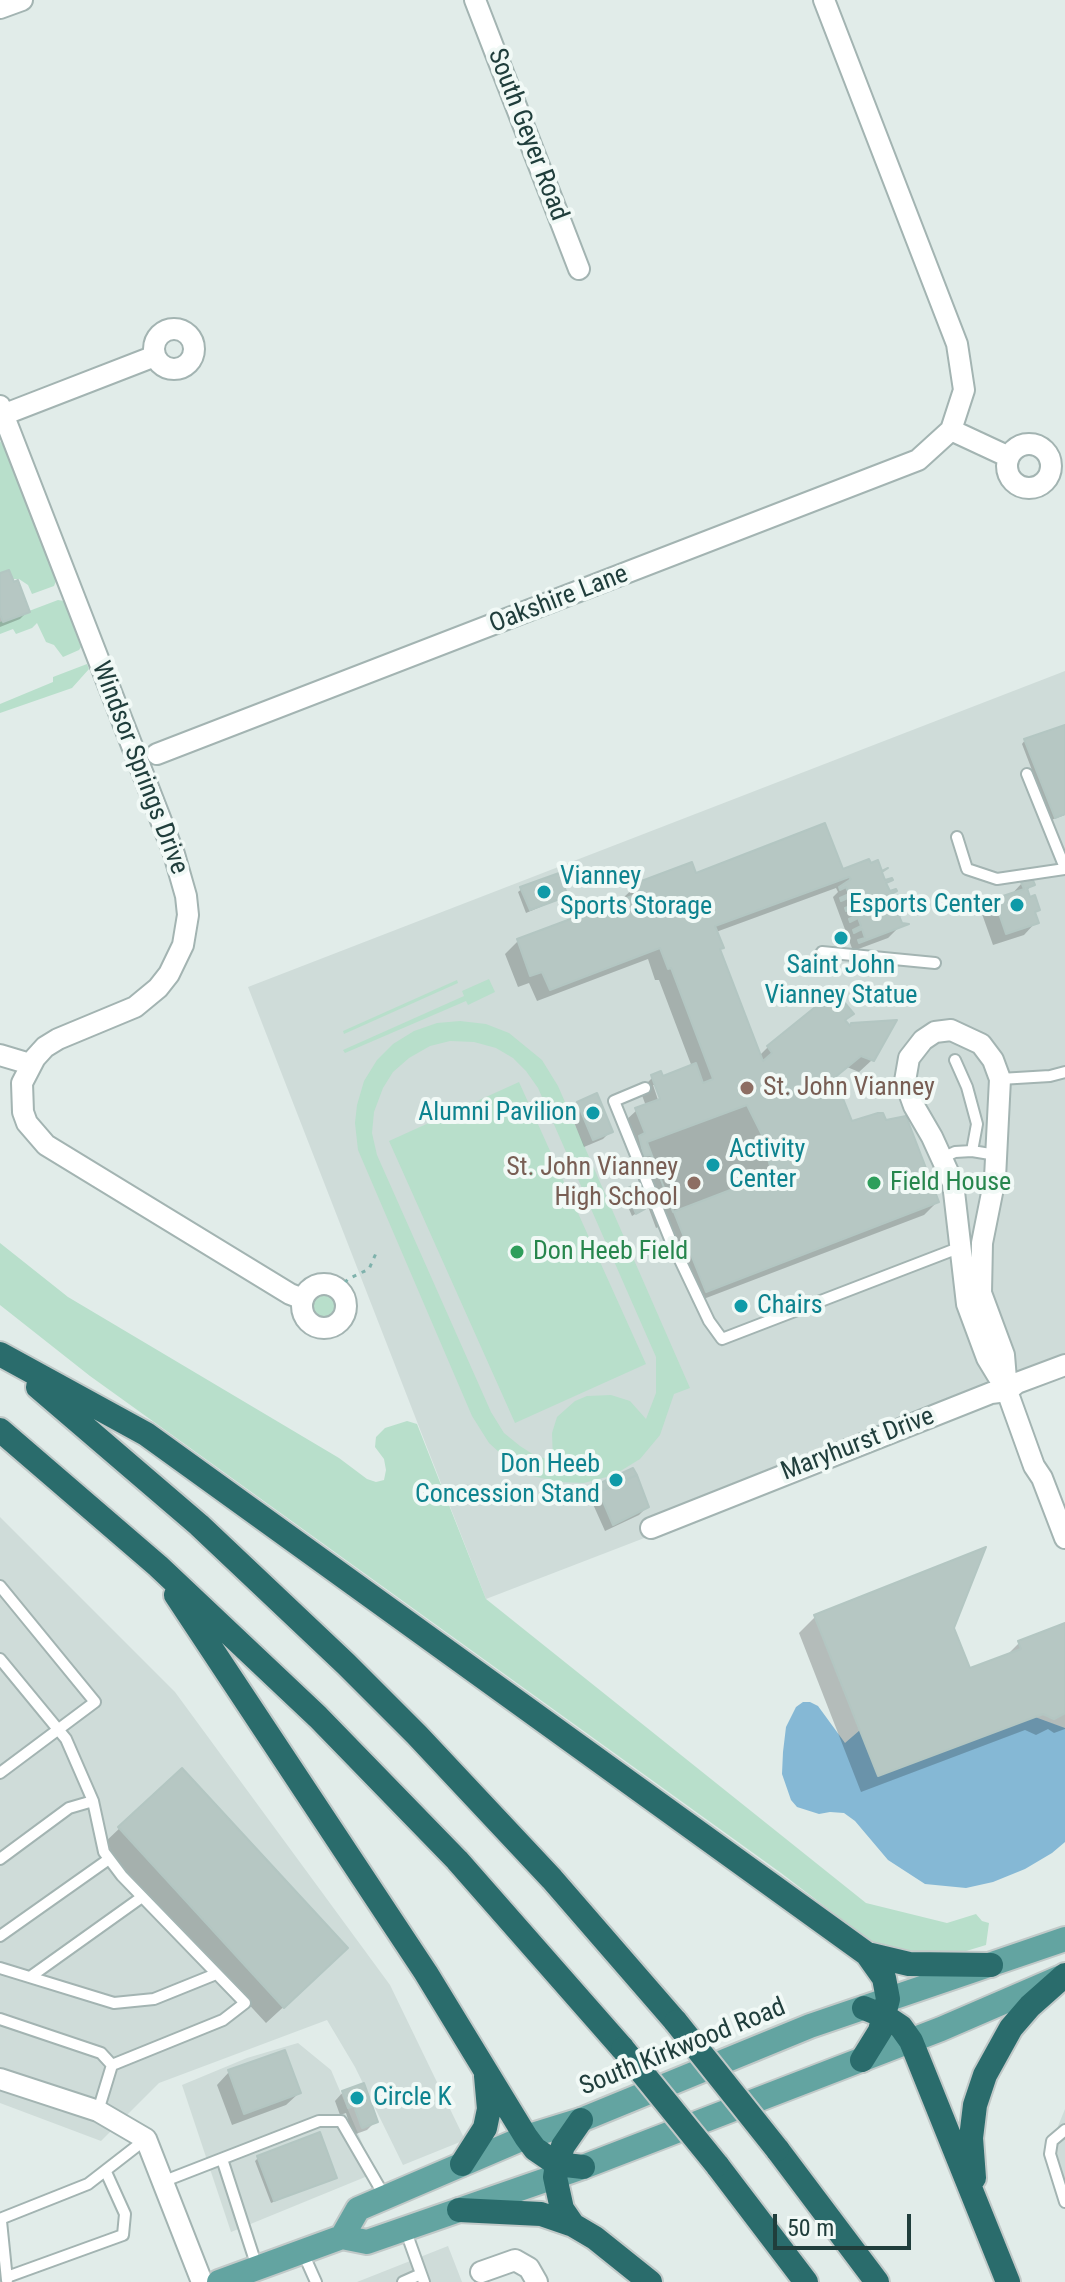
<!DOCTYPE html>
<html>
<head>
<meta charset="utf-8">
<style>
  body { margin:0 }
  #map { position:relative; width:1065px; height:2282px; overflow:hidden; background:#e1ece9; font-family:"Roboto Condensed",sans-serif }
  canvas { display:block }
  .scale { position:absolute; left:773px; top:2214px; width:138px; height:36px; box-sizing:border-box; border:4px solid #203e3c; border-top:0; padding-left:10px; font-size:24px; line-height:28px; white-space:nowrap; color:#203e3c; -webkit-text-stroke:6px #f1f9f6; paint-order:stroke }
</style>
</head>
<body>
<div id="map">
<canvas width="1065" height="2282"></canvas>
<div class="scale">50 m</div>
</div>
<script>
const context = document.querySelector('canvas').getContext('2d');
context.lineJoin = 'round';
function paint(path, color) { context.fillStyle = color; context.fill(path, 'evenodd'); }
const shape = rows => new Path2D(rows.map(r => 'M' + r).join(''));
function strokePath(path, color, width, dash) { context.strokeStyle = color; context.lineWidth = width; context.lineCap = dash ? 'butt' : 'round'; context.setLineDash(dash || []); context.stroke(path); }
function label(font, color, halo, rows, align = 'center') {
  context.font = font + ' "Roboto Condensed",sans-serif'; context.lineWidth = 8; context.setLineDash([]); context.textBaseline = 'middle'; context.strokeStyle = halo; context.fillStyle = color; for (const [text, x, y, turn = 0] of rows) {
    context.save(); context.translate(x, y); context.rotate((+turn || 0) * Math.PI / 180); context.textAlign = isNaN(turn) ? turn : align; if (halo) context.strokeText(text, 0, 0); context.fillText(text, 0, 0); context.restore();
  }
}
const built = shape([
  [1065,671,1065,1355,1038,1367,987,1406,486,1599,248,987],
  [0,1517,175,1692,390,1985,465,2140,403,2165,355,2067,327,2020,159,2083,101,2141,0,2103],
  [298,2043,331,2070,375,2173,231,2232,182,2085,247,2058],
  [1065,2109,1065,2185,1052,2141],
  [448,2246,462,2282,357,2282]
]);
const green = shape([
  [0,441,6,449,56,581,54,586,32,594,28,585,19,579,12,579,9,570,0,573],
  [58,600,64,601,81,647,79,650,63,657,54,645,46,642,37,623,32,628,16,634,13,629,0,634,0,622],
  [87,664,89,669,72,688,0,713,0,704,53,682,53,677],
  [489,979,495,992,468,1005,466,1001,345,1053,343,1050,464,996,462,991],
  [457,980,458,983,344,1034,343,1031],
  [460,1021,486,1024,509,1033,542,1060,558,1086,690,1388,674,1394,660,1435,640,1459,614,1475,584,1483,557,1482,533,1476,511,1463,489,1443,472,1416,358,1150,355,1123,357,1105,364,1081,377,1060,393,1044,414,1031,437,1023],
  [450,1041,474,1042,496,1048,513,1058,526,1071,538,1088,656,1357,656,1393,646,1419,630,1401,611,1395,587,1396,575,1401,557,1417,552,1433,553,1461,534,1455,520,1446,504,1433,491,1412,377,1155,372,1133,374,1112,383,1088,393,1072,409,1058,430,1046],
  [519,1082,646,1364,515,1423,389,1141],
  [0,1243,68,1297,339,1458,367,1479,376,1482,384,1480,386,1470,384,1459,375,1447,376,1437,385,1428,407,1421,417,1424,486,1599,866,1903,947,1923,976,1914,982,1921,989,1923,986,1945,953,1955,884,1951,866,1938,781,1873,90,1376,0,1305],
  '310 1305a14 14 0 1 1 28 0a14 14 0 1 1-28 0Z'
]);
const water = shape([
  [803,1702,810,1702,818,1706,845,1743,860,1730,878,1776,1035,1717,1065,1728,1065,1842,1052,1853,1025,1869,993,1882,966,1888,925,1884,888,1860,855,1821,844,1813,830,1812,819,1814,797,1807,791,1800,782,1774,783,1752,786,1727,796,1707]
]);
const shadow = shape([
  [0,575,28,611,20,619,0,627],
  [1065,729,1065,815,1051,820,1022,744,1025,740],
  [868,861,901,925,888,938,853,951,834,900,833,897,838,892,836,888,716,932,719,950,759,1056,768,1047,844,1021,872,1060,859,1072,847,1067,815,1093,818,1102,840,1096,851,1124,937,1202,924,1215,693,1303,663,1225,656,1228,627,1150,632,1145,624,1122,637,1110,646,1106,640,1090,653,1077,662,1078,692,1067,659,980,655,980,648,959,537,1001,529,983,518,987,505,954,518,941,625,900,624,897,637,885,695,875,842,872],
  [653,1085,657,1085,665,1108,661,1109],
  [1022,883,1032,885,1026,891,1036,922,1024,935,993,945,982,914,995,901,1010,896],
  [522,889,566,896,526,913,518,892],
  [596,1096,611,1131,603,1139,584,1147,570,1112,578,1104],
  [633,1188,643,1209,632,1216,623,1195],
  [598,1486,647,1507,639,1515,605,1531,592,1502,603,1491,595,1494,594,1490],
  [816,1616,952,1628,969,1671,1005,1657,1019,1643,1065,1625,1065,1729,1054,1733,1048,1729,1036,1735,1025,1730,861,1792,799,1633],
  [181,1770,329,1965,266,2023,102,1845],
  [229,2072,299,2093,286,2105,232,2125,217,2085],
  [343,2092,375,2122,367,2130,353,2135,346,2113,340,2115,335,2101],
  [258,2158,334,2177,271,2203,255,2161]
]);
const building = shape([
  [9,570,14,582,18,580,30,612,3,622,0,614,0,573,9,570],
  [1065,725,1065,814,1055,818,1024,739,1065,725],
  [825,823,843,869,869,859,871,863,878,860,882,871,888,868,882,872,885,880,892,878,893,880,886,883,890,891,896,889,897,891,891,894,894,901,900,899,901,902,895,905,898,913,904,910,905,913,899,916,902,923,909,924,859,943,858,940,865,938,862,929,854,933,853,930,861,926,858,918,850,922,849,919,857,915,854,907,846,911,845,908,853,905,850,897,841,901,840,898,849,894,846,887,840,890,839,887,851,879,849,877,715,926,724,948,720,949,763,1061,772,1053,767,1046,835,991,854,1014,845,1020,850,1026,851,1023,897,1020,874,1061,861,1056,817,1092,819,1099,842,1087,845,1094,842,1096,852,1121,878,1113,883,1113,886,1120,906,1116,939,1202,706,1292,651,1155,644,1156,639,1136,645,1133,635,1108,660,1099,651,1075,661,1071,663,1076,696,1063,703,1083,713,1079,671,968,668,969,660,948,550,990,542,972,530,976,517,939,640,893,636,883,692,862,696,873,825,823],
  [559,873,568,896,530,910,520,887,559,873],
  [1032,878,1035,885,1027,888,1030,897,1035,895,1040,910,1035,912,1039,923,1006,934,994,899,1024,889,1021,882,1032,878],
  [597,1093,613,1132,593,1140,577,1102,597,1093],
  [747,1105,762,1135,772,1174,673,1212,647,1142,747,1105],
  [634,1185,645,1209,636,1214,626,1189,634,1185],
  [633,1468,637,1475,599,1492,596,1485,633,1468],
  [637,1475,649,1507,613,1525,599,1492,637,1475],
  [986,1547,954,1628,970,1668,1021,1649,1018,1641,1065,1623,1065,1713,1054,1719,1043,1714,878,1776,814,1615,986,1547],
  [182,1768,348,1948,284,2008,118,1827,182,1768],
  [285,2050,301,2093,244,2114,228,2070,285,2050],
  [364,2083,378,2122,362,2128,354,2106,348,2108,342,2091,364,2083],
  [320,2132,337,2178,274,2201,257,2156,320,2132]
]);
const path = shape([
  [338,1290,348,1279,369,1269,377,1251]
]);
const service = shape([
  [1027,774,1065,868],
  [957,837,967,869,997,879,1065,869],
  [822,952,935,963],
  [955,1060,967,1087,977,1124,972,1151],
  [1000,1079,1050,1076,1065,1072],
  [645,1088,614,1101,670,1239,709,1321,722,1339,961,1247],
  [942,1158,955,1152,972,1151,996,1155],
  [0,1586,95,1702,0,1773],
  [0,1659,66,1739,93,1801,104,1852,122,1876,245,2003,223,2020,112,2065,98,2111],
  [0,1859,69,1808,93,1801],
  [0,1936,109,1859],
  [0,1968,114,2003,154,1999,216,1974],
  [30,1977,142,1897],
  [0,2019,101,2053,112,2065],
  [1065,2130,1052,2141,1050,2154,1065,2202],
  [222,2159,257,2267],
  [162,2182,319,2121,341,2121,385,2197],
  [0,2219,88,2184,146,2139],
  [1,2221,7,2280],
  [405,2229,424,2282],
  [303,2253,316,2282],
  [7,2277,123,2235,125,2214,106,2172],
  [403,2282,421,2274]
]);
const minor = shape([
  [475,0,579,269],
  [0,8,22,0],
  '154 349a20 20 0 1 1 40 0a20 20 0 1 1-40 0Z',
  [0,406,174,854,186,896,188,915,183,945,169,974,158,988,135,1007,58,1039,45,1047,35,1058,22,1083,23,1112,27,1123,46,1145,290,1294,303,1299],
  [0,416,155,356],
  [951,430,1009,457],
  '1007 466a22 22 0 1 1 44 0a22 22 0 1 1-44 0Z',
  [157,754,918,460,951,430,964,390,957,344,824,0],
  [0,1055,30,1064],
  '302 1306a22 22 0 1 1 44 0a22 22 0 1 1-44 0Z',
  [1007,1391,1004,1355,981,1293,982,1243,995,1178,1000,1079,993,1060,981,1044,951,1030,935,1032,923,1040,909,1058,905,1081,914,1106,932,1137,953,1183,967,1304,987,1358,1007,1391,1034,1466,1042,1478,1065,1538],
  [651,1528,991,1393,1007,1391,1017,1383,1065,1365],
  [0,2079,98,2111,146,2139,202,2282],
  [481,2272,515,2260,529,2268,537,2282]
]);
const primary = shape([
  [342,2237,358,2209,526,2137,581,2120,810,2026,1065,1939],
  [219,2282,342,2237,367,2242,583,2167,941,2029,1059,1978]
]);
const motorway = shape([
  [0,1354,146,1434,867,1954,884,1978,888,1999,880,2031,862,2060],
  [38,1387,199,1525,346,1664,417,1735,552,1879,676,2022],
  [0,1430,158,1566,318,1717,457,1860,623,2049],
  [176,1595,426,1973,526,2137,535,2149,557,2164,583,2167],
  [867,1954,909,1964,991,1965],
  [864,2008,886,2017,901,2027,911,2041,1008,2282],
  [581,2120,563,2146,557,2164,555,2177,562,2209,573,2225,595,2238,650,2282],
  [777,2149,877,2282],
  [462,2164,485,2128,489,2109,486,2076],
  [717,2165,806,2282],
  [974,2178,971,2138,975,2105,985,2075,1011,2028,1030,2006,1065,1975],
  [459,2210,541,2214,573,2225]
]);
const motorwayBridge = shape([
  [676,2022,777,2149],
  [623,2049,717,2165]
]);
const markers = [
  [544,892,8,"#0f9aa8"],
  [1017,905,8,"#0f9aa8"],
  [841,938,8,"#0f9aa8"],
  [747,1088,8,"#8d6e63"],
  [593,1113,8,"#0f9aa8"],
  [713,1165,8,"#0f9aa8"],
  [694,1183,8,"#8d6e63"],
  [874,1183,8,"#2e9e5b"],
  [517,1252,8,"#2e9e5b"],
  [741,1306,8,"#0f9aa8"],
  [616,1480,8,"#0f9aa8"],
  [357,2098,8,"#0f9aa8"]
];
const streetNames = [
  ["South Geyer Road",527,135,69],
  ["Oakshire Lane",559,600,-21],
  ["Windsor Springs Drive",139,768,69],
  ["Maryhurst Drive",858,1445,-21],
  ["South Kirkwood Road",683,2048,-22]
];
const cultureNames = [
  ["Vianney",560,877],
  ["Sports Storage",560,907],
  ["Esports Center",1001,905,"right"],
  ["Saint John",841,966,"center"],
  ["Vianney Statue",841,996,"center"],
  ["Alumni Pavilion",577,1113,"right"],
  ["Activity",729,1150],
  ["Center",729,1180],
  ["Chairs",757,1306],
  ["Don Heeb",600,1465,"right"],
  ["Concession Stand",600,1495,"right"],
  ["Circle K",373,2098]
];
const educationNames = [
  ["St. John Vianney",763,1088],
  ["St. John Vianney",678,1168,"right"],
  ["High School",678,1198,"right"]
];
const leisureNames = [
  ["Field House",890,1183],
  ["Don Heeb Field",533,1252]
];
paint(built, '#cfdcd9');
paint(green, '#b8dfcb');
paint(water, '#85b8d5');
paint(shadow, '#0003');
paint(building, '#b6c7c3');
strokePath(building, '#b3c6c2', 2);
strokePath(service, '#a3b4b2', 14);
strokePath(minor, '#a3b4b2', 24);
strokePath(primary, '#c1c9c8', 28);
strokePath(motorway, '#c1c9c8', 28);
strokePath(path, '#7fb2ac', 3, [4, 6]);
strokePath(service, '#fff', 10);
strokePath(minor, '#fff', 20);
strokePath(primary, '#63a4a1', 24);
strokePath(motorway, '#2a6c6c', 24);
strokePath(motorwayBridge, '#c1c9c8', 28, []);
strokePath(motorwayBridge, '#2a6c6c', 24);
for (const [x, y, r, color] of markers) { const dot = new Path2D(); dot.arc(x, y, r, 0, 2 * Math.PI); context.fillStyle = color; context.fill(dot); strokePath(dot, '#f1f9f6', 3); }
label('26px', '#203e3c', '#f1f9f6', streetNames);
label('26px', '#0d838f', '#f1f9f6', cultureNames, 'left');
label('26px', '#785e54', '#f1f9f6', educationNames, 'left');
label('26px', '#27864d', '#f1f9f6', leisureNames, 'left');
</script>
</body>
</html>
